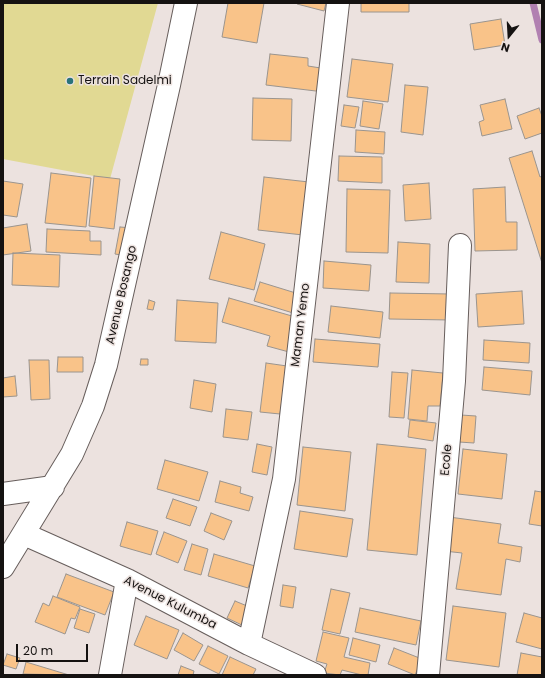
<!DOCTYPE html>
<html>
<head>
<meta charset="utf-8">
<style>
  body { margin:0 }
  #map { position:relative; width:545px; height:678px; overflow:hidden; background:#ece2df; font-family:Poppins,sans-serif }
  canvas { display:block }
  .frame { position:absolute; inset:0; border:4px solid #151211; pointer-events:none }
  .north { position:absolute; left:489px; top:16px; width:40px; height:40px; -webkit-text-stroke:3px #ece2df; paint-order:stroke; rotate:198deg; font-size:11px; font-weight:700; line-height:16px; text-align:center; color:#151211 }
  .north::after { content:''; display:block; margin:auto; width:14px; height:18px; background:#151211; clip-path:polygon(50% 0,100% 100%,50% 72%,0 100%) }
  .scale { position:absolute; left:16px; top:644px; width:72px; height:18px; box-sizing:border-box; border:2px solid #151211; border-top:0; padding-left:5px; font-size:12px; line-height:14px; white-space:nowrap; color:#151211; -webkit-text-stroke:3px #ece2df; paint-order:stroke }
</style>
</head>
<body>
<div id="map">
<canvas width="545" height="678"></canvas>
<div class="frame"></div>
<div class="north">N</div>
<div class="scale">20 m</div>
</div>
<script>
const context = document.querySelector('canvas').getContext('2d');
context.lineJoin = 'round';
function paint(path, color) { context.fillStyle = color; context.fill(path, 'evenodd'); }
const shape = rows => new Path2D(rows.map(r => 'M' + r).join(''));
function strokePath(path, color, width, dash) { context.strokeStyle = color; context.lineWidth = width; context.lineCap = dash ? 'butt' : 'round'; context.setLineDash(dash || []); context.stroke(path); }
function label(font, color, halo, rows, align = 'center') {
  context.font = font + ' Poppins,sans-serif'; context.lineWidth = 3; context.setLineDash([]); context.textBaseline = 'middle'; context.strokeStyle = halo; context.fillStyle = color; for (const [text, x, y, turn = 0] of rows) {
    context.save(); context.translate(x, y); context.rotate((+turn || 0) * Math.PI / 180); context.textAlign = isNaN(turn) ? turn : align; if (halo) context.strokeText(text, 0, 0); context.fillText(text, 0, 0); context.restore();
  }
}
const green = shape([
  [3,3,158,3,110,179,3,159]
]);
const stream = shape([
  [533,3,542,40]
]);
const building = shape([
  [228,3,264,3,257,43,222,37,228,3],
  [297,3,326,3,324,11,297,4,297,3],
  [361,3,409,3,409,12,361,12,361,3],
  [501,19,505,45,474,50,470,24,501,19],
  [270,54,308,58,308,66,327,69,324,92,266,85,270,54],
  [352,59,393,64,388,102,347,97,352,59],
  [405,85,428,87,423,135,401,132,405,85],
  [253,98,292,99,291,141,252,140,253,98],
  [505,99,512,129,482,136,479,122,484,120,480,105,505,99],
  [363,101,383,104,379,129,360,126,363,101],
  [344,105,359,107,355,128,341,126,344,105],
  [539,108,542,116,542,133,525,139,517,116,539,108],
  [356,130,385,132,384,154,355,152,356,130],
  [532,151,540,177,542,176,542,263,509,158,532,151],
  [339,156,382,157,382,183,338,181,339,156],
  [51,173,91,178,86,227,45,223,51,173],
  [94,176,120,179,114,229,89,226,94,176],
  [264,177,309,182,303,235,258,230,264,177],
  [3,181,23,184,17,217,3,215,3,181],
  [429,183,431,219,405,221,403,185,429,183],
  [505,187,506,222,517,222,517,250,475,251,473,189,505,187],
  [347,189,390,190,388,253,346,252,347,189],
  [27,224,31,251,3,255,3,228,27,224],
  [120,227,132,228,127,256,115,254,120,227],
  [47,229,90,231,90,241,101,241,101,255,46,252,47,229],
  [221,232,265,244,254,290,209,279,221,232],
  [398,242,430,244,429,283,396,282,398,242],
  [13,253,60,255,59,287,12,285,13,253],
  [324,261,371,265,369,291,323,288,324,261],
  [260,282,299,294,293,313,254,301,260,282],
  [522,291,524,324,478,327,476,294,522,291],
  [390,293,451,294,450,320,389,319,390,293],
  [229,298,299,318,289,352,267,346,270,336,222,322,229,298],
  [149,300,155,302,153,310,147,309,149,300],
  [177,300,218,303,216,343,175,341,177,300],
  [331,306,383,312,380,338,328,332,331,306],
  [315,339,380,344,378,367,313,362,315,339],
  [484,340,530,343,529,363,483,360,484,340],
  [58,357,83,357,83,372,57,372,58,357],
  [141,359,148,359,148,365,140,365,141,359],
  [29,360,49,360,50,399,31,400,29,360],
  [266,363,287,366,280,414,260,412,266,363],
  [484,367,532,371,530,395,482,390,484,367],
  [412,370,443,373,440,406,428,406,427,421,408,419,412,370],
  [392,372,408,373,404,418,389,417,392,372],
  [15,376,17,396,3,397,3,378,15,376],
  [194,380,216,384,212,412,190,408,194,380],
  [226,409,252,412,248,440,223,437,226,409],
  [461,415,476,416,474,443,459,442,461,415],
  [410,420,436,423,433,441,408,437,410,420],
  [257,444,272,447,267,475,252,472,257,444],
  [377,444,426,449,417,555,367,550,377,444],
  [303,447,351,452,345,511,297,505,303,447],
  [463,449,507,454,502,499,458,494,463,449],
  [165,460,208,472,199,501,157,489,165,460],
  [220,481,241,487,240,493,253,497,249,511,215,502,220,481],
  [535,491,542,492,542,526,529,524,535,491],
  [173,499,197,507,190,526,166,518,173,499],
  [300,511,353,519,347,557,294,549,300,511],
  [211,513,232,521,224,540,204,531,211,513],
  [449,517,501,524,498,543,522,547,520,562,506,559,501,595,456,589,462,553,444,551,449,517],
  [127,522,158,531,151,555,120,546,127,522],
  [164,532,187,541,178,563,156,554,164,532],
  [192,544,208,549,201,575,184,570,192,544],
  [214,554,255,566,248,588,208,576,214,554],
  [66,574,114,592,105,615,57,597,66,574],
  [283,585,296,587,293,608,280,606,283,585],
  [331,589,350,593,340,634,322,630,331,589],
  [53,596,80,607,75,619,71,618,65,634,35,622,43,603,49,606,53,596],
  [235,601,252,608,244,626,227,618,235,601],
  [453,606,506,613,499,667,446,660,453,606],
  [360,608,421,621,416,645,355,632,360,608],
  [80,609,95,614,89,633,74,628,80,609],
  [524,613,542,618,542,649,516,642,524,613],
  [146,616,179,630,167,659,134,645,146,616],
  [323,632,349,638,344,657,370,663,368,675,362,675,342,670,340,675,324,673,327,664,316,661,323,632],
  [183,633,203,645,194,661,174,650,183,633],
  [353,638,380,645,376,662,349,655,353,638],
  [208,646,228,656,219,674,199,664,208,646],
  [394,648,422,659,415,675,388,664,394,648],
  [521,653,542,657,542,675,517,675,521,653],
  [7,654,20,658,16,669,3,665,7,654],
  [230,657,256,669,253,675,222,675,230,657],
  [26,662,69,675,23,674,26,662],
  [181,666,194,671,193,675,178,675,181,666]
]);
const street = shape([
  [3,494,53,487],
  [24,534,127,580,249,644,315,675],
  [3,567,72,454,93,406,106,365,169,85,186,3],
  [249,644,284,479,338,3],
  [110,675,127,580],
  [428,675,454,381,460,245]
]);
const markers = [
  [70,81,4,"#29737a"]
];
const poiNames = [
  ["Terrain Sadelmi",78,81]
];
const streetNames = [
  ["Avenue Bosango",122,295,-77],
  ["Maman Yemo",301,325,-83],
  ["Ecole",447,460,-85],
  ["Avenue Kulumba",170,603,27]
];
paint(green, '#e1d993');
strokePath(stream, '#b180b1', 7);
paint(building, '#f9c389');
strokePath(building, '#9a948e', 1);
strokePath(street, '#675e5c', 24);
strokePath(street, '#fff', 22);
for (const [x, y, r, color] of markers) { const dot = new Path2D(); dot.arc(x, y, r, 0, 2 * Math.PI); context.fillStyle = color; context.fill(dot); strokePath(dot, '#ece2df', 1.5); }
label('12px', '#151211', '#ece2df', poiNames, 'left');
label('12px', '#151211', '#ece2df', streetNames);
</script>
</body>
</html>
